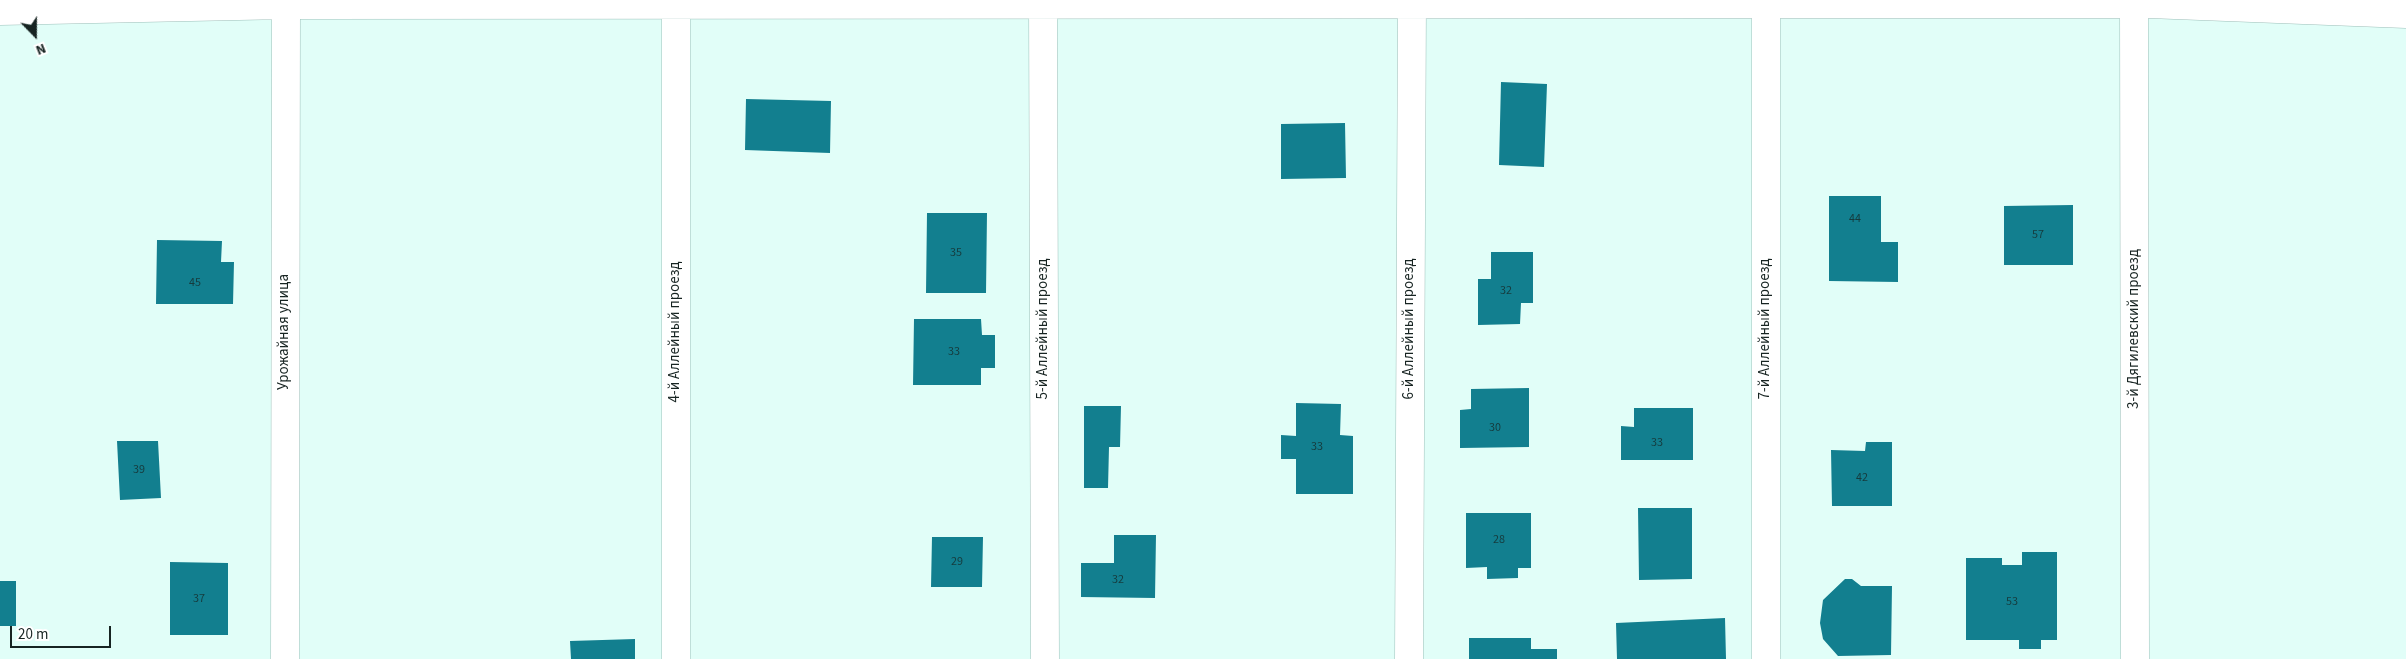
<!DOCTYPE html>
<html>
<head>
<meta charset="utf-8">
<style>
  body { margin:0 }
  #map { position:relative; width:2406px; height:659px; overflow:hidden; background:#e1fef8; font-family:"Source Sans 3",sans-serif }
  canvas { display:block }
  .north { position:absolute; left:10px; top:10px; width:50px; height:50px; -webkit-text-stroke:4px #fff; paint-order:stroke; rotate:158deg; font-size:14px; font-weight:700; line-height:20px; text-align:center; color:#172422 }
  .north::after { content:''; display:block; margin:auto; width:18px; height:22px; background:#172422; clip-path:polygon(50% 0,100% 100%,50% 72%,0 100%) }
  .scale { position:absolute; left:10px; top:626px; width:101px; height:22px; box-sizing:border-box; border:2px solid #172422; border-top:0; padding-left:6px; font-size:15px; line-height:18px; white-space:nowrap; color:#172422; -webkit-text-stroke:4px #fff; paint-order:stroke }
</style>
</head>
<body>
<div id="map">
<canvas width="2406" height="659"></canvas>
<div class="north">N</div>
<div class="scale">20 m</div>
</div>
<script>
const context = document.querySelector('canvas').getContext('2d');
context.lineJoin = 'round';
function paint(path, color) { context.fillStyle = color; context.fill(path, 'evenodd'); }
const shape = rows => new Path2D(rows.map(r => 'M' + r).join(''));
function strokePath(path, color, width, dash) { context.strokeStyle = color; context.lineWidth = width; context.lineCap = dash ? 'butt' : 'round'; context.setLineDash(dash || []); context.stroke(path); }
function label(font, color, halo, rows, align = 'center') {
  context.font = font + ' "Source Sans 3",sans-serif'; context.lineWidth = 5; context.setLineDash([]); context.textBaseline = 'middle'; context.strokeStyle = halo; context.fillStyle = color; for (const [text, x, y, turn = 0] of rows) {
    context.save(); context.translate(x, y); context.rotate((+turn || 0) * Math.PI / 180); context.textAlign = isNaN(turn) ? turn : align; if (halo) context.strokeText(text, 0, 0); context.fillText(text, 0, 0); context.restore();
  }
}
const building = shape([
  [1501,82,1547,84,1544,167,1499,165],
  [746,99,831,101,830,153,745,150],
  [1345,123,1346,178,1281,179,1281,124],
  [1829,196,1881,196,1881,242,1898,242,1898,282,1829,281],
  [2073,205,2073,265,2004,265,2004,206],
  [927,213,987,213,986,293,926,293],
  [157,240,222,241,221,262,234,262,233,304,156,304],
  [1491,252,1533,252,1533,303,1521,303,1520,324,1478,325,1478,279,1491,279],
  [914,319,981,319,982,335,995,335,995,368,981,368,981,385,913,385],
  [1529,388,1529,447,1460,448,1460,410,1471,409,1471,389],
  [1296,403,1341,404,1340,435,1353,436,1353,494,1296,494,1296,459,1281,459,1281,435,1296,436],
  [1084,406,1121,406,1120,447,1109,447,1108,488,1084,488],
  [1634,408,1693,408,1693,460,1621,460,1621,426,1634,427],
  [117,441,158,441,161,498,120,500],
  [1866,442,1892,442,1892,506,1832,506,1831,450,1865,451],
  [1638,508,1692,508,1692,579,1639,580],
  [1466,513,1531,513,1531,568,1518,568,1518,578,1487,579,1487,567,1466,568],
  [1114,535,1156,535,1155,598,1081,597,1081,563,1114,563],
  [932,537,983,537,982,587,931,587],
  [2022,552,2057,552,2057,640,2041,640,2041,649,2019,649,2019,640,1966,640,1966,558,2002,558,2002,565,2022,565],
  [170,562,228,563,228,635,170,635],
  [1845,579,1852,579,1861,586,1892,586,1891,655,1838,656,1823,639,1820,623,1823,600],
  [0,581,16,581,16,626,0,626],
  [1725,618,1726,659,1617,659,1616,623],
  [1469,638,1531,638,1531,649,1557,649,1557,659,1469,659],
  [635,639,635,659,571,659,570,641]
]);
const minor = shape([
  [1043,0,1045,659],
  [1766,0,1766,659],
  [2134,0,2135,659],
  [676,5,676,659],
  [0,11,286,5,2149,4,2406,14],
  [285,659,286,5],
  [1409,659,1412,0]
]);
const numberNames = [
  ["44",1855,219],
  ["57",2038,235],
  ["35",956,253],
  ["45",195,283],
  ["32",1506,291],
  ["33",954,352],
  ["30",1495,428],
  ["33",1657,443],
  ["33",1317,447],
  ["39",139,470],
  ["42",1862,478],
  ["28",1499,540],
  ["29",957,562],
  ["32",1118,580],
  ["37",199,599],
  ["53",2012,602]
];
const streetNames = [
  ["5-й Аллейный проезд",1044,329,-90],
  ["6-й Аллейный проезд",1410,329,-90],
  ["7-й Аллейный проезд",1766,329,-90],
  ["3-й Дягилевский проезд",2135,329,-90],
  ["Урожайная улица",285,332,-90],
  ["4-й Аллейный проезд",676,332,-90]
];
paint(building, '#127f8f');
strokePath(minor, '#9dbfb9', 29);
strokePath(minor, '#fff', 28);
label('12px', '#163b3d', null, numberNames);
label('15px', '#172422', '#fff', streetNames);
</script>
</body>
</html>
